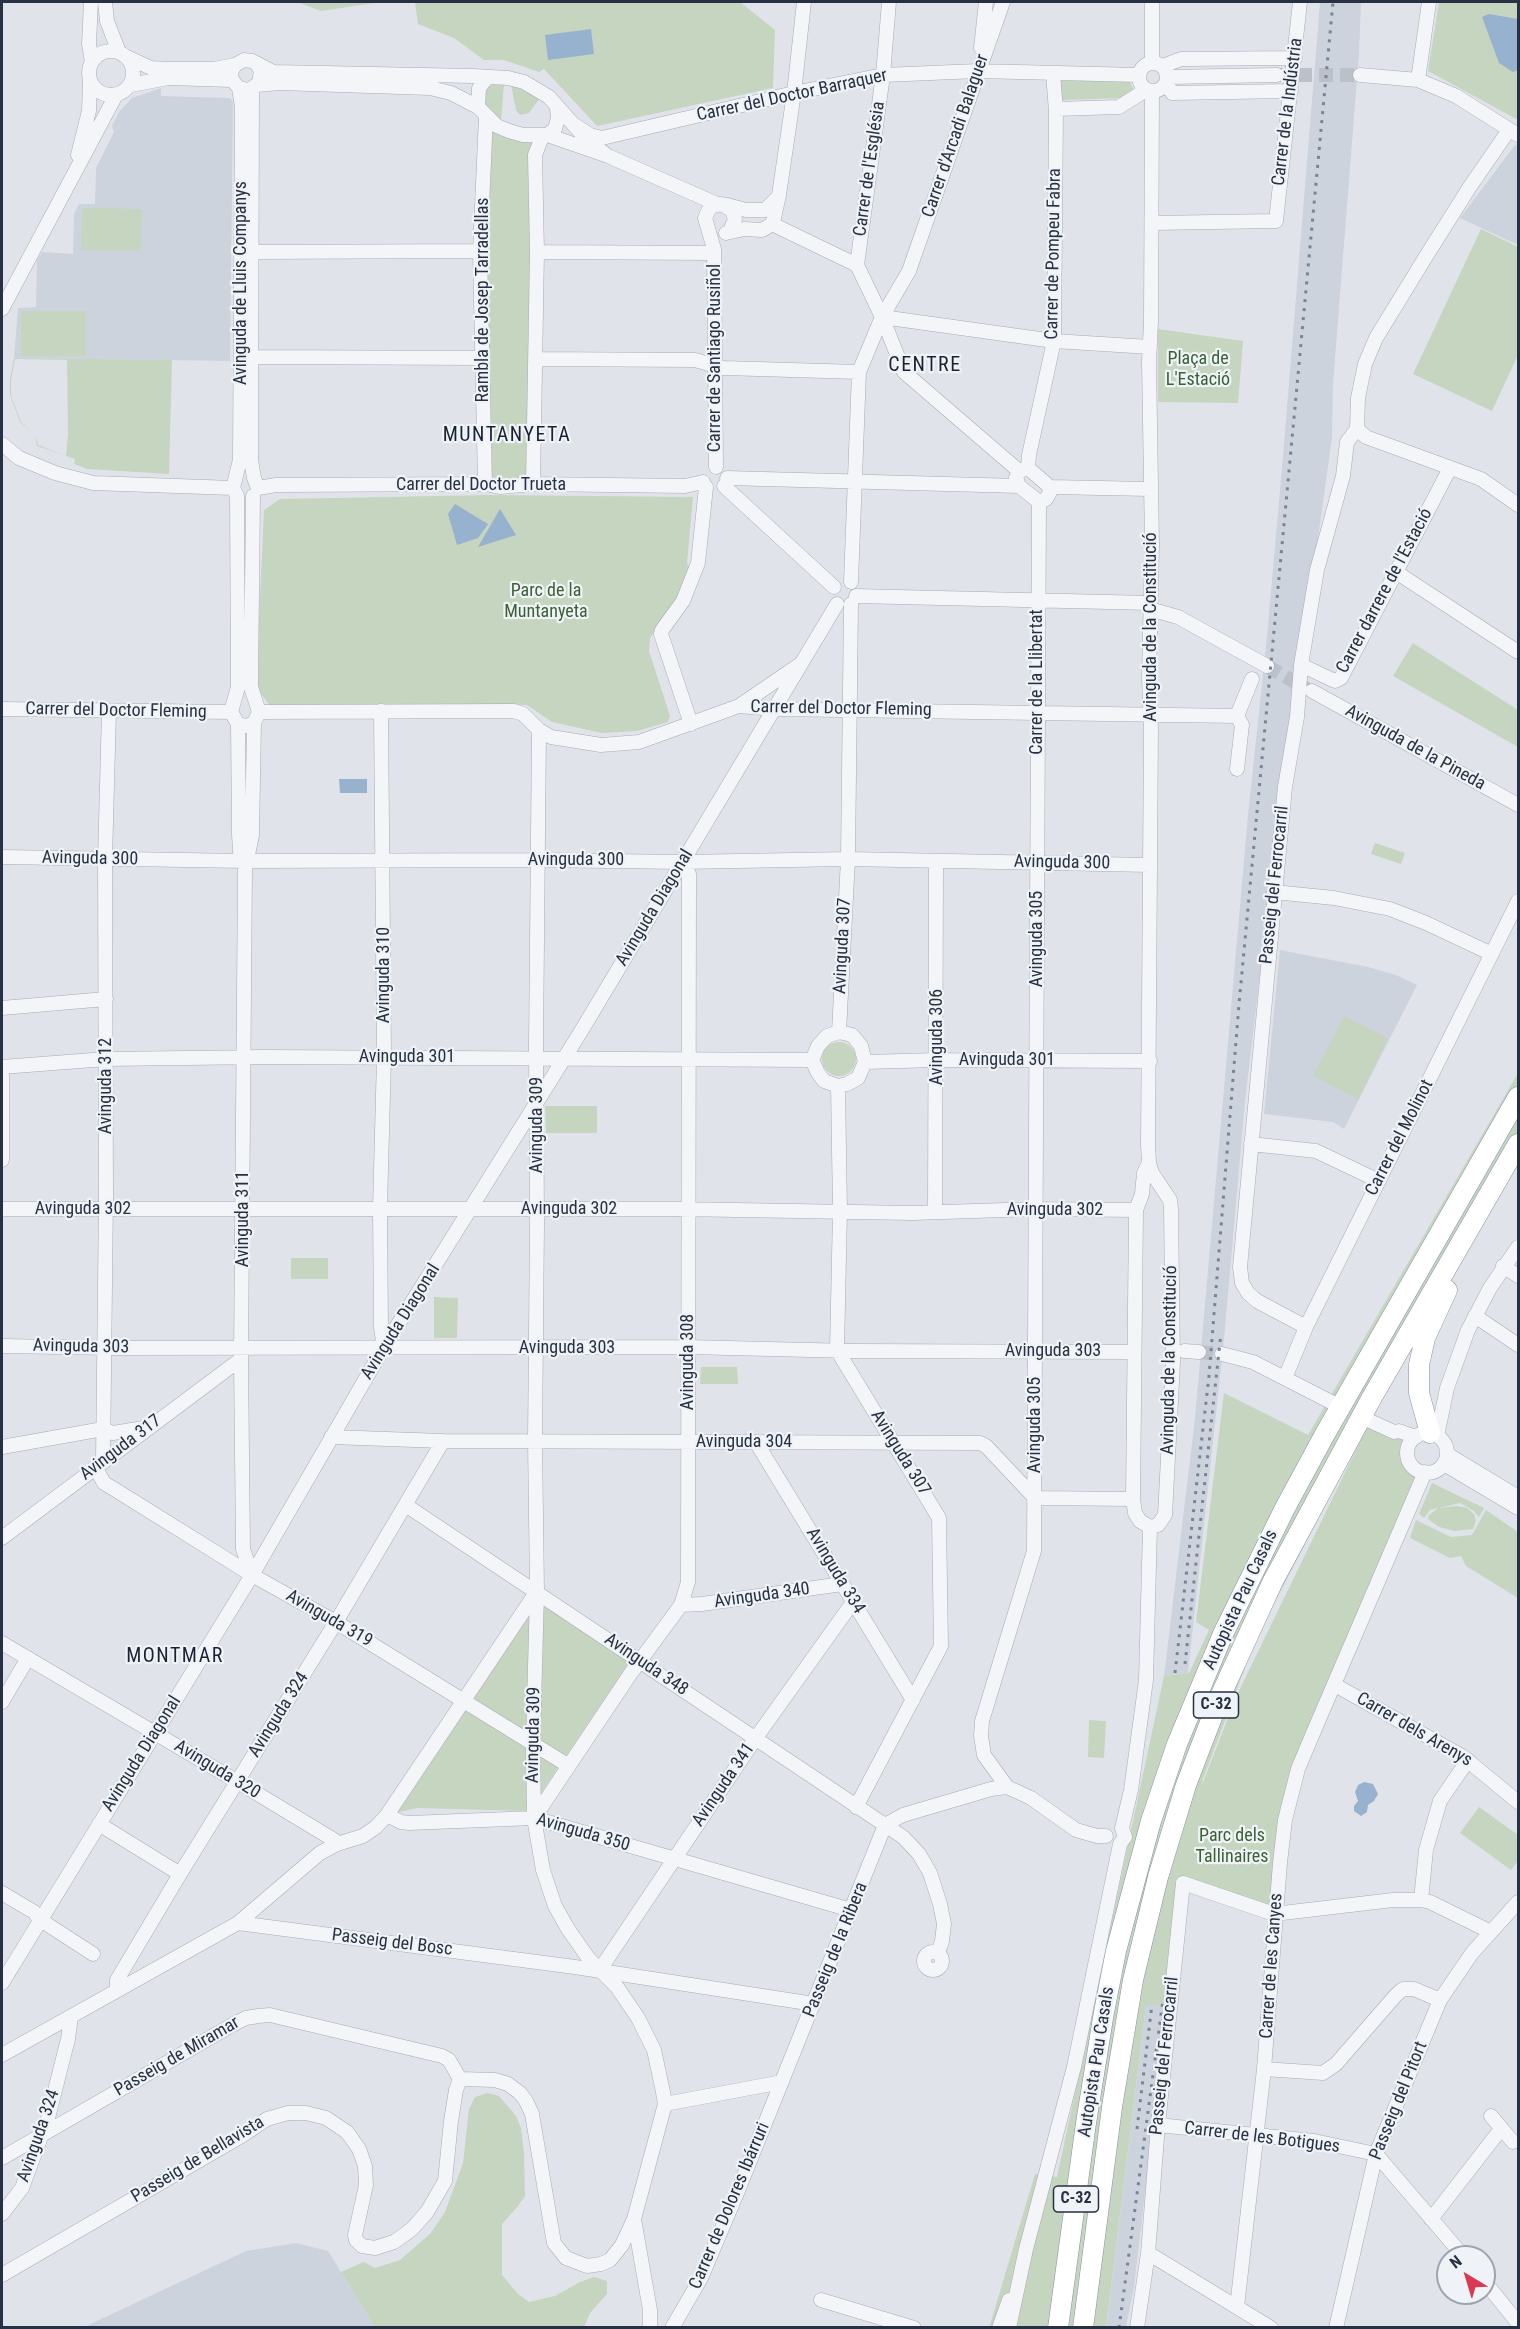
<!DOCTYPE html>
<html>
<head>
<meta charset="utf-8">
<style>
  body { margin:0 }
  #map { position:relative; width:1520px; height:2329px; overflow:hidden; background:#e0e4ea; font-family:"Roboto Condensed",sans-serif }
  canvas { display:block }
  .frame { position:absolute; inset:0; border:3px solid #273143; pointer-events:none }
  .north { position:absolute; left:1436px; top:2245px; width:60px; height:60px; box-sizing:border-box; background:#eff3f7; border:2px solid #9fa5af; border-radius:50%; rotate:322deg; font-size:16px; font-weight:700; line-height:24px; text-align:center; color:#273143 }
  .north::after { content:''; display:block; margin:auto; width:21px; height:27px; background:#db3952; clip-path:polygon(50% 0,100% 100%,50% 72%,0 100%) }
</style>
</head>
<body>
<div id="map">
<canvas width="1520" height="2329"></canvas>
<div class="frame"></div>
<div class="north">N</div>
</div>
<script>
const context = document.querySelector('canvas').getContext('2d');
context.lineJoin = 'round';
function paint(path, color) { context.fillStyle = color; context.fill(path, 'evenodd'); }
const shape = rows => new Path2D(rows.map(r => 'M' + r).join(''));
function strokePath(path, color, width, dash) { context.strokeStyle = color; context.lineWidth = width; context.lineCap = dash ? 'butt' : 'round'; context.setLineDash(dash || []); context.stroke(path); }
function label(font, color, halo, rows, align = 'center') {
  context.font = font + ' "Roboto Condensed",sans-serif'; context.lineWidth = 4.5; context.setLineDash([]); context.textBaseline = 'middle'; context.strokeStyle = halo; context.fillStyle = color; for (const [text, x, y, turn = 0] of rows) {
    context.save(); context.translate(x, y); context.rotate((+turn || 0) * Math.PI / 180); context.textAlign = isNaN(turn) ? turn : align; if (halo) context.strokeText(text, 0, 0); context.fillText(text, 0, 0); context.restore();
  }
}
const built = shape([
  [1320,2,1361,2,1359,54,1333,384,1332,438,1276,838,1245,1101,1224,1340,1188,1673,1164,1676,1195,1418,1248,815,1266,647,1282,468],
  [161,88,161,96,230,98,233,102,230,361,14,358,18,308,36,307,37,260,42,252,73,254,74,214,79,204,95,204,96,168,114,132,112,126,119,112,132,98],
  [1515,145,1518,146,1518,245,1460,218],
  [1280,950,1368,967,1396,975,1417,985,1344,1129,1333,1122,1264,1114],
  [1146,2005,1167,2005,1134,2287,1126,2327,1106,2328],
  [296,2243,328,2251,375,2327,82,2328,246,2251]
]);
const green = shape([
  [297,2,381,2,321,11],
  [415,2,740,2,775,30,773,88,597,126,544,69,539,72,504,60,484,60,454,38,418,24],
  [1439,2,1518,2,1518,120,1428,71],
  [1063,78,1129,80,1134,91,1125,98,1063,100,1061,99,1059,82],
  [499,84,504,84,501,121,485,106,484,99,486,90,492,85],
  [511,85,518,86,540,98,529,113,520,115,516,110],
  [490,126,504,135,518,141,533,143,532,339,529,470,526,476,518,480,493,482,490,479,485,300],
  [82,208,142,209,141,251,81,250],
  [1481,229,1518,247,1518,355,1492,411,1413,374],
  [21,311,86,311,86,356,21,356],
  [1158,329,1243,341,1238,403,1158,402],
  [14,358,172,360,169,474,87,469,74,464,75,459,37,446,35,435,20,422,10,395,10,379],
  [15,359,67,360,68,434,66,456,38,445,35,435,21,422,11,396,11,380],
  [491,495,693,497,687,563,690,569,674,603,650,638,649,651,670,716,668,722,637,731,602,733,552,722,527,705,271,707,256,687,264,510,280,499],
  [1413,643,1518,710,1518,747,1393,676],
  [1375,843,1405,853,1401,864,1371,854],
  [1344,1016,1388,1038,1358,1099,1313,1076],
  '822 1059a17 17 0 1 1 34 0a17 17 0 1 1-34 0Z',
  [1518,1073,1518,1151,1369,1420,1256,1639,1203,1779,1202,1785,1236,1697,1370,1421,1404,1440,1411,1464,1421,1471,1298,1769,1277,1914,1183,1883,1167,2005,1146,2005,1106,2327,989,2328,1035,2174,1057,2177,1164,1676,1189,1673,1209,1630,1196,1622,1224,1393,1308,1435],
  [545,1106,597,1106,597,1133,546,1133],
  [291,1258,328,1258,328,1279,291,1279],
  [434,1297,458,1298,457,1338,434,1338],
  [701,1367,737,1367,738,1384,700,1384],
  [1432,1483,1484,1508,1479,1517,1474,1511,1460,1503,1439,1508,1457,1506,1467,1508,1474,1514,1476,1521,1473,1529,1454,1531,1439,1527,1429,1520,1428,1516,1438,1508,1430,1510,1424,1518,1419,1514],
  [1486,1510,1518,1532,1518,1598,1466,1566,1461,1556,1450,1558,1410,1538,1416,1520,1451,1537,1472,1535],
  [537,1599,630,1661,529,1811,417,1808,395,1813],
  [1089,1720,1106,1721,1104,1758,1088,1757],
  [1479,1807,1518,1835,1518,1861,1511,1870,1460,1833],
  [487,2093,499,2096,516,2116,521,2128,524,2154,525,2196,518,2206,502,2224,502,2275,518,2294,529,2302,555,2296,580,2282,594,2277,607,2281,607,2294,590,2313,584,2327,375,2327,341,2272,364,2262,375,2268,400,2260,431,2233,445,2212,463,2163,469,2109,475,2097]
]);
const water = shape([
  [1489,14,1518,19,1518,70,1513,72,1499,63,1482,17],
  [591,29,594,54,548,60,545,35],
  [455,504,488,524,478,538,457,545,448,514],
  [500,509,516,535,478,547],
  [339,779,367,779,367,793,340,793],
  [1364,1782,1373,1784,1378,1794,1374,1801,1368,1805,1367,1812,1361,1816,1354,1811,1354,1806,1358,1801,1355,1792,1358,1785]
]);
const minorTunnel = shape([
  [1277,75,1360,75],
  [1267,666,1307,689],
  [1199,1352,1222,1354]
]);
const minor = shape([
  [91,2,89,44,92,62],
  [105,2,107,21,119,52],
  [981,48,986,2],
  '89 73a22 22 0 1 1 44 0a22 22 0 1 1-44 0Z',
  [127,57,151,68,169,69,214,69,235,65],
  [1152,62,1152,2],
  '1139 77a14 14 0 1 1 28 0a14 14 0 1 1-28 0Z',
  [256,63,261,71,259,83,249,90,239,88,232,80,231,72,235,65,244,60,252,61,273,72,473,76,508,78,524,82,549,97,588,141,608,156],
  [1163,66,1181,59,1295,58],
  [1360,75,1418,80,1456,96,1518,135],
  [1167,77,1277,75],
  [487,78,479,88,478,107,497,126,509,131,523,135,547,135,555,129,558,118,557,108],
  [1418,80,1429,2],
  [1166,82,1172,93,1291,91],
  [131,85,168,78,232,80],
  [257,85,279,83,430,88,451,93,478,107],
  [239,88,242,107,240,460,233,488,237,496,238,687,231,712,238,724,246,726,254,723,259,712,251,687,253,496],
  [252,89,251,460,254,478,258,488],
  [1056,109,1119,107,1146,90],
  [573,124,590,135,602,138,794,93,883,75,978,71,1138,75],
  [547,135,608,156,717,204],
  [78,155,89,111,90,81],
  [727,205,746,210,765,210,779,196],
  [1152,223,1276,221,1300,2],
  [772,224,857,265],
  [726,233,744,229,762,230,772,224,774,218,779,195,794,93,804,2],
  [252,252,480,251],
  [537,252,714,253],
  [857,265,882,317,1054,341,1150,347],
  [857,265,883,75,889,2],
  [2,309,116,95],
  [882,317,909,271,1003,2],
  [251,357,481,358],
  [536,359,695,360,723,368,859,372],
  [1357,429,1366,437,1481,479,1518,505],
  [2,444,19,458,55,473,93,483,233,488],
  [716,467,714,249,705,218,710,207,721,204,732,210,735,219,730,231],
  [1028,468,1029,455,1054,341,1056,111,1053,74],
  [1028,468,1050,487,1050,492,1046,499,1039,502,1019,486,1016,478,1019,471,1028,468],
  [727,478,1019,486],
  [485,484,480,251,486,116],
  [533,484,537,252,535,155,542,137],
  [724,486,834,587],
  [1050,487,1150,489],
  [258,488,276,485,485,484,500,487,533,484,685,486,703,482],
  [1039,502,1034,1551,982,1721,981,1736,984,1755,1007,1787,1031,1798,1076,1830,1097,1836,1106,1836],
  [1396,572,1518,652],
  [851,582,859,372,882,317,904,372,1019,471],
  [856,596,1150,603],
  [1150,609,1178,617,1267,666],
  [1301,665,1335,681,1341,678,1450,468],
  [1312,691,1518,805],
  [739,706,799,665],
  [2,709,231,712],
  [381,711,384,1057,380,1208,381,1328,384,1347],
  [259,712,514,711,523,714,539,730,551,737,601,745,639,742,739,706,775,709,1237,716,1252,679],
  [1237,716,1242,725,1237,769],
  [238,724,239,834,240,851,245,861],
  [691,724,661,634,662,630,683,601,698,563,706,487],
  [2,857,245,861,537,860,682,862,848,859,1150,865],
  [1274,892,1334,898,1390,909,1426,923,1492,954],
  [2,1008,106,999],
  [839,1032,848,859,851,604],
  [839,1032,852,1035,861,1046,865,1062,858,1078,847,1084,838,1086,824,1081,818,1073,812,1060,818,1046,827,1036,839,1032],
  [865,1062,937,1060,1150,1061],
  [2,1067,106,1059,265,1057,812,1060],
  [838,1086,840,1211,837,1350,939,1518,941,1646,856,1807],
  [1251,1144,1316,1151,1379,1181],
  [2,1160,2,1067],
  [1149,1163,1144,1173,1142,1194,1136,1210,1133,1499,1135,1513,1140,1521,1150,1527,1158,1525,1165,1515,1173,1362,1171,1209,1170,1200,1152,1173,1149,1163,1148,1144,1151,729,1149,678,1152,545,1149,361,1151,322,1152,91],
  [2,1209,677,1209,912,1213,1036,1209,1136,1210],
  [935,1212,936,862],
  [1503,1266,1518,1276],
  [1475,1316,1518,1345],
  [1306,1327,1257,1301,1248,1293,1242,1283,1240,1267,1285,787,1297,717,1301,665,1317,570,1343,476,1347,442,1357,429,1358,398,1365,364,1376,338,1425,258,1469,188,1509,130],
  [2,1346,115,1348,687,1347,852,1351,1133,1352],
  [1184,1351,1199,1352],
  [1222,1354,1253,1362,1331,1402],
  [1285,1378,1306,1327,1518,901],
  [1370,1421,1394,1432,1399,1431,1416,1437],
  '1407 1453a20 20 0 1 1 40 0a20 20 0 1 1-40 0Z',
  [1437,1436,1447,1388,1468,1330,1490,1288,1518,1247],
  [331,1437,443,1441,980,1443,986,1446,1035,1498,1133,1499],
  [756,1442,913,1700],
  [2,1447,103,1429,113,1433,144,1428],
  [1447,1454,1518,1497],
  [103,1461,106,1195,105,859,109,711],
  [1444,1464,1518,1508],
  [95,1467,104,1483,114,1489,252,1575,336,1622,569,1766],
  [407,1506,903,1837,919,1854,930,1873,940,1904,944,1924,942,1941,938,1953],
  [2,1538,241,1359],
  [252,1575,243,1549,241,1359,245,870,252,835,254,723],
  [537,1593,533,1742,534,1818,543,1870,555,1906,568,1929,589,1959,617,1987,638,2018,654,2050,663,2092,665,2104,634,2219,650,2310,650,2328],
  [681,1605,702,1604,842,1584],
  [2,1643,238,1782,334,1840,337,1844],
  [1335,1685,1462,1756,1518,1802],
  [2,1702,28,1658],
  [387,1815,401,1822,409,1823,534,1818,851,1910],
  [534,1818,631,1673,681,1605,688,1582,689,874,682,862],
  [99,1824,180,1874],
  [2,1893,34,1912,39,1919,93,1954],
  [1421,1900,1426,1850,1440,1801,1468,1760],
  [238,1923,575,1967,814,2004],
  '924 1961a9 9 0 1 1 18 0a9 9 0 1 1-18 0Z',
  [599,1971,755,1739,853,1602],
  [2,1983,252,1575,384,1347,580,1033,837,604],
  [117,1990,117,1980,180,1874,336,1622,443,1441],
  [2,2055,238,1923,320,1853,337,1844,363,1836,376,1827,387,1815,537,1591,535,1441,537,1223,536,1045,539,730],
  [1264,2069,1323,2073,1336,2064,1396,1995,1403,1989,1414,1989,1440,2000],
  [460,2079,495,2080,508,2084,520,2093,526,2101,532,2114,554,2243,566,2258,587,2266,601,2264,610,2260,622,2245,634,2219],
  [665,2104,782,2082],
  [1491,2116,1513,2142],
  [1158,2125,1314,2141,1376,2154,1464,2257],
  [2,2158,232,2025,246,2018,258,2016,270,2015,442,2056,449,2060,460,2079],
  [2,2214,22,2188,48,2118,68,2039,71,2017],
  [1431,2219,1501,2129],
  [1148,2253,1271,2328],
  [2,2275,243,2135,267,2119,288,2113,306,2113,326,2118,347,2132,359,2149,365,2166,366,2185,355,2235,356,2240,362,2246,375,2248,394,2242,412,2229,427,2212,445,2181,451,2121,456,2090,460,2079],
  [1484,2281,1518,2323],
  [821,2300,914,2328],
  [1237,2307,1264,2069,1280,1863,1285,1820,1298,1769,1311,1738,1425,1472],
  [672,2328,701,2278,737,2193,885,1825,903,1815,991,1789,1007,1787],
  [999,2328,1009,2300],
  [1009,2328,1026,2249,1074,2067,1120,1844,1125,1837,1122,1828,1131,1790,1146,1680,1150,1527],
  [1137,2328,1148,2253,1158,2125,1183,1883,1274,1914,1393,1900,1421,1900,1430,1902,1491,1932],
  [1336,2328,1376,2154,1440,2000,1472,1953,1518,1902]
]);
const highway = shape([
  [1430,1433,1419,1393,1419,1365,1425,1338,1447,1290],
  [1058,2328,1086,2123,1104,2012,1116,1951,1151,1821,1177,1744,1223,1634,1285,1508,1325,1434,1518,1097],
  [1083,2328,1112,2107,1133,1980,1158,1877,1186,1785,1219,1699,1273,1581,1371,1399,1518,1144]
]);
const rail = shape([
  [1185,1664,1221,1333],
  [1175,1673,1209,1376,1239,1004,1333,2],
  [1137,2129,1152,2004],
  [1119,2328,1163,2000]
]);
const shields = [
  [1216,1705,45],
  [1076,2199,45]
];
const shieldNames = [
  ["C-32",1216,1705],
  ["C-32",1076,2199]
];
const streetNames = [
  ["Carrer del Doctor Barraquer",792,96,-12],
  ["Carrer de la Indústria",1288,112,-83],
  ["Carrer d'Arcadi Balaguer",956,136,-71],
  ["Carrer de l'Església",870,169,-82],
  ["Carrer de Pompeu Fabra",1054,254,-89],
  ["Avinguda de Lluis Companys",241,283,-90],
  ["Rambla de Josep Tarradellas",483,300,-90],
  ["Carrer de Santiago Rusiñol",715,358,-90],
  ["Carrer del Doctor Trueta",481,485],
  ["Carrer darrere de l'Estació",1385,591,-62],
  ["Avinguda de la Constitució",1151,627,-90],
  ["Carrer de la Llibertat",1037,682,-90],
  ["Carrer del Doctor Fleming",841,709,1],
  ["Carrer del Doctor Fleming",116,711,1],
  ["Avinguda de la Pineda",1415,748,29],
  ["Avinguda 300",90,859,1],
  ["Avinguda 300",576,860],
  ["Avinguda 300",1062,863,1],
  ["Passeig del Ferrocarril",1275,885,-84],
  ["Avinguda Diagonal",655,908,-59],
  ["Avinguda 305",1037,939,-90],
  ["Avinguda 307",843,946,-87],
  ["Avinguda 310",384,975,-90],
  ["Avinguda 306",937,1037,-90],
  ["Avinguda 301",407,1057],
  ["Avinguda 301",1007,1060],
  ["Avinguda 312",106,1086,-90],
  ["Avinguda 309",537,1125,-90],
  ["Carrer del Molinot",1400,1138,-63],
  ["Avinguda 302",83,1209],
  ["Avinguda 302",569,1209],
  ["Avinguda 302",1055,1210],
  ["Avinguda 311",243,1219,-90],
  ["Avinguda Diagonal",401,1322,-58],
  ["Avinguda 303",81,1347,1],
  ["Avinguda 303",567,1348],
  ["Avinguda 303",1053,1351],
  ["Avinguda de la Constitució",1170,1360,-89],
  ["Avinguda 308",688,1362,-90],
  ["Avinguda 305",1035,1425,-90],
  ["Avinguda 304",744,1442],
  ["Avinguda 317",121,1448,-37],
  ["Avinguda 307",900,1453,58],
  ["Avinguda 334",835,1571,59],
  ["Avinguda 340",762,1596,-8],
  ["Autopista Pau Casals",1241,1600,-65],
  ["Avinguda 319",329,1619,30],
  ["Avinguda 348",646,1665,34],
  ["Avinguda 324",279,1715,-58],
  ["Carrer dels Arenys",1414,1730,30],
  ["Avinguda 309",534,1735,-89],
  ["Avinguda Diagonal",142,1754,-58],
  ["Avinguda 320",217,1770,31],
  ["Avinguda 341",724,1785,-56],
  ["Avinguda 350",583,1833,16],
  ["Passeig del Bosc",392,1943,7],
  ["Passeig de la Ribera",836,1950,-68],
  ["Carrer de les Canyes",1272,1966,-86],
  ["Passeig del Ferrocarril",1165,2056,-84],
  ["Passeig de Miramar",177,2057,-30],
  ["Autopista Pau Casals",1097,2062,-81],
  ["Passeig del Pitort",1399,2101,-68],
  ["Avinguda 324",39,2136,-71],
  ["Carrer de les Botigues",1262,2138,7],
  ["Passeig de Bellavista",198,2160,-31],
  ["Carrer de Dolores Ibárruri",730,2206,-67]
];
const parkNames = [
  ["Plaça de",1198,359],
  ["L'Estació",1198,380],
  ["Parc de la",546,591],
  ["Muntanyeta",546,612],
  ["Parc dels",1232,1836],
  ["Tallinaires",1232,1857]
];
const neighbourhoodNames = [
  ["CENTRE",925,366],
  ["MUNTANYETA",507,436],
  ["MONTMAR",175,1657]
];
paint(built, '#cdd3dc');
paint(green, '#c5d5c0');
paint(water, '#97b2ce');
strokePath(minorTunnel, '#bbc0c9', 14, [14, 7]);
strokePath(minor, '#a5abb5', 15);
strokePath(highway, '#8691a2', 21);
strokePath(minor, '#f3f5f8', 14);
strokePath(highway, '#fff', 20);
strokePath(rail, '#788395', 3, [3, 6]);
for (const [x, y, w] of shields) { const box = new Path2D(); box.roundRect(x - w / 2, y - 13, w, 26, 4.5); context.fillStyle = '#eff3f7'; context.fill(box); strokePath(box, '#273143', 1.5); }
label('bold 16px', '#273143', null, shieldNames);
label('18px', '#273143', '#eff3f7', streetNames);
label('18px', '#3b6033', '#eff3f7', parkNames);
context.letterSpacing = '1.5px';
label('20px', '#192234', '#eff3f7', neighbourhoodNames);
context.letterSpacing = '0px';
</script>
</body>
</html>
